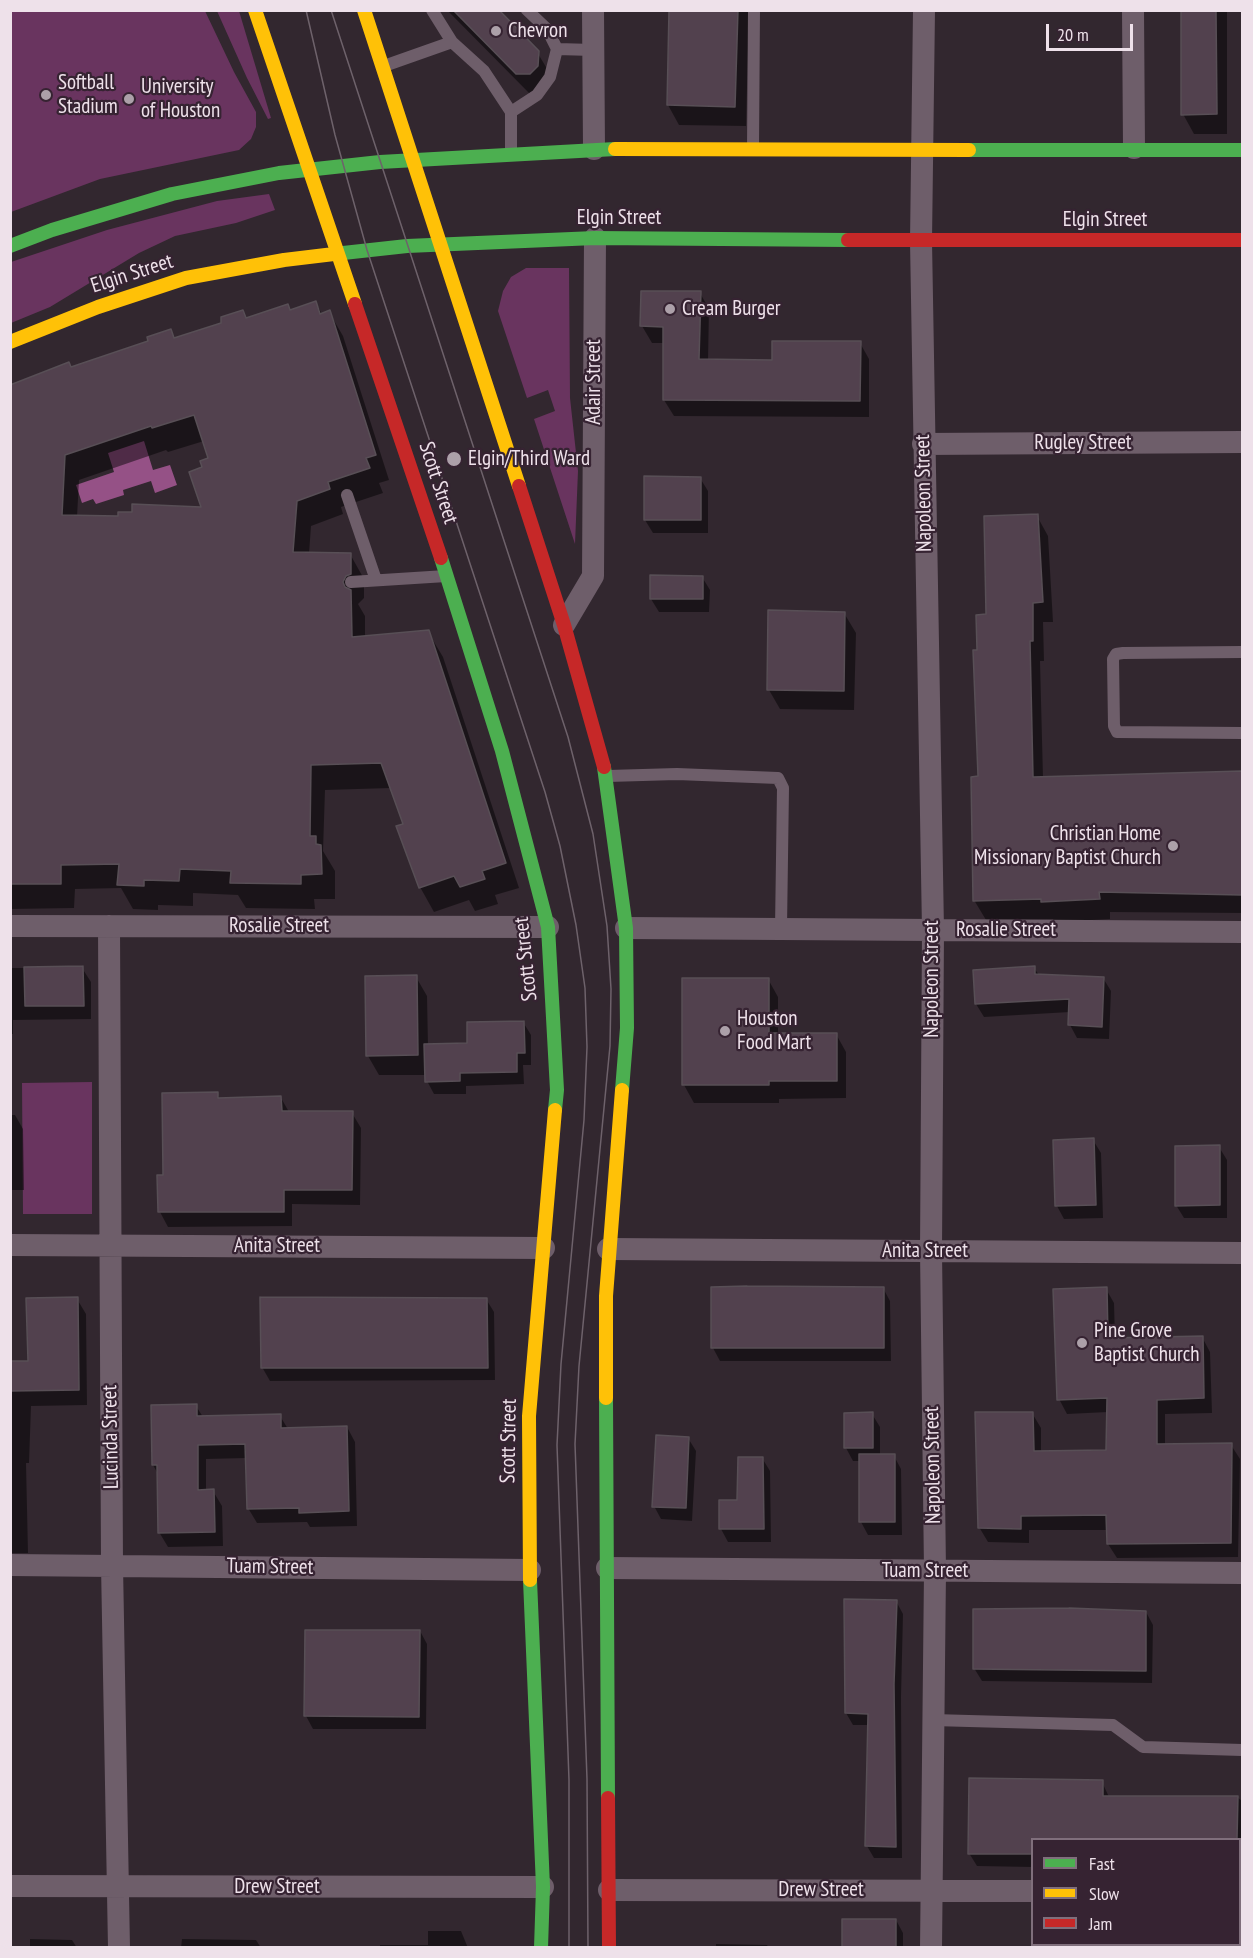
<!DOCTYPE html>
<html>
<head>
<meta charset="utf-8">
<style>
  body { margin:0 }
  #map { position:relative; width:1253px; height:1958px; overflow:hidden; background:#32272f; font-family:"PT Sans Narrow",sans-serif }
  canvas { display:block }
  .frame { position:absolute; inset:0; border:12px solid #eee1ea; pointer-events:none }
  .legend { position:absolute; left:1031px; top:1838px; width:210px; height:108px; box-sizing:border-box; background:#362332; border:2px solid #806f7c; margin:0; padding:8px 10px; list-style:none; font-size:18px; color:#eee1ea }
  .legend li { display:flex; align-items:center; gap:12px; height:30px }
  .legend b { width:30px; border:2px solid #806f7c }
  .scale { position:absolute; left:1046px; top:24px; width:87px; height:27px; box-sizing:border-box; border:3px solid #eee1ea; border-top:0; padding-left:8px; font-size:18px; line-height:21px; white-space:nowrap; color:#eee1ea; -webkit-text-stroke:4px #362332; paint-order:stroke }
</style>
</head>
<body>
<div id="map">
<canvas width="1253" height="1958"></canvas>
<div class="frame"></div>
<ul class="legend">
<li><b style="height:8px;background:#4caf50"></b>Fast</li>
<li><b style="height:8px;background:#ffc107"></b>Slow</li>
<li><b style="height:8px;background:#c62828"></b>Jam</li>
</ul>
<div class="scale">20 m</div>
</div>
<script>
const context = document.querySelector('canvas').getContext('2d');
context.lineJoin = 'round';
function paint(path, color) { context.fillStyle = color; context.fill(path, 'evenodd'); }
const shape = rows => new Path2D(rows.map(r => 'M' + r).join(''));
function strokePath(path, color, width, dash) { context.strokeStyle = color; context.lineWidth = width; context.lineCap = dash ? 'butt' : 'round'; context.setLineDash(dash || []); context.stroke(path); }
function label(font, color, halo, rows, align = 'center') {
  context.font = font + ' "PT Sans Narrow",sans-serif'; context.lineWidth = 4.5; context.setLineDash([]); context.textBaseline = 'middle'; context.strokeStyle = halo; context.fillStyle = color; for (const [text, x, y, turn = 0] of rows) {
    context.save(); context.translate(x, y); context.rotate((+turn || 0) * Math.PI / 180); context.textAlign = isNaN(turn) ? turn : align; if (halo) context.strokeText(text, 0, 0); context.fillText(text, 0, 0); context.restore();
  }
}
const green = shape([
  [10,11,205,11,234,72,256,112,256,127,251,139,239,150,100,179,11,212],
  [217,11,239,11,271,118,268,119,247,78],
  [269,194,275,210,236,223,175,236,139,253,50,307,11,323,11,262,107,230,217,201],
  [526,268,569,268,570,398,578,471,575,544,534,419,555,411,548,390,527,398,498,311,503,291,511,277],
  [92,1082,92,1214,23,1214,22,1083]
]);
const water = shape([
  [144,441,153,470,170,465,177,485,155,493,151,481,123,490,124,495,96,504,93,499,82,503,76,485,114,472,108,453]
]);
const shadow = shape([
  [447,10,497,10,537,52,549,72,542,93,529,93],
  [670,10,749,10,746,126,679,125,668,105],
  [1182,10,1227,10,1227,134,1194,134,1183,114],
  [700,293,709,309,708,361,773,361,860,343,869,359,869,417,674,416,664,400,665,343,652,343,642,326],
  [316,303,322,314,329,312,343,336,389,480,379,483,383,493,341,507,343,514,311,526,309,554,350,554,364,579,364,598,358,604,365,616,365,637,428,632,443,657,519,888,495,895,498,904,475,911,469,900,434,912,420,887,405,825,391,788,325,790,323,851,335,871,335,899,314,899,315,909,246,908,238,895,193,893,193,906,158,905,158,910,133,909,121,888,75,889,74,908,10,909,10,386,150,342,170,331,176,340,222,324,243,311,247,319,290,311],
  [204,441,210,459,204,468,203,508,119,518,77,517,79,480,166,450,168,452],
  [700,478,708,491,708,533,653,533,645,520],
  [1037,516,1048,536,1053,622,1043,622,1044,661,1040,661,1043,778,1242,773,1242,913,1110,912,1110,919,1054,922,1053,919,986,920,974,900,979,778,979,652,987,616],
  [702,577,710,590,709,612,659,612,651,599],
  [844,613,856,633,854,710,780,709,769,690],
  [10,968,82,968,91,982,91,1019,13,1020,13,1034,10,1034],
  [1034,968,1039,975,1103,978,1111,991,1109,1039,1077,1038,1070,1025,1070,1012,984,1017,976,1004,975,971],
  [416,977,427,996,428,1046,469,1045,523,1022,531,1035,531,1065,523,1065,524,1084,466,1086,466,1094,434,1094,427,1081,427,1075,379,1075,368,1056],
  [768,979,778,997,778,1035,836,1034,846,1052,846,1098,779,1099,779,1103,694,1103,684,1085],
  [217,1093,220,1099,281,1098,289,1112,352,1113,361,1128,360,1205,292,1204,292,1226,168,1227,160,1212],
  [10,1115,15,1115,23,1129,24,1190,10,1190],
  [1093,1140,1101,1153,1103,1218,1064,1219,1057,1206],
  [1219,1147,1227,1160,1227,1218,1184,1218,1176,1205],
  [883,1288,890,1301,891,1361,720,1361,713,1348],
  [1106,1289,1114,1303,1115,1339,1202,1337,1210,1352,1212,1413,1165,1414,1165,1446,1231,1445,1240,1459,1238,1557,1117,1558,1108,1544,1108,1530,1029,1530,1029,1543,988,1542,979,1527,1032,1413,1041,1428,1041,1452,1108,1451,1108,1412,1067,1414,1059,1399],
  [77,1299,86,1314,87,1405,31,1406,29,1463,26,1463,28,1553,10,1553,10,1362,29,1362],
  [486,1299,494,1312,495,1380,270,1381,262,1367],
  [196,1406,203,1417,280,1416,288,1429,347,1427,355,1442,357,1526,310,1527,307,1522,257,1523,248,1508,247,1458,206,1459,206,1491,213,1491,222,1506,223,1546,168,1547,159,1532,158,1474,153,1465],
  [872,1414,880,1427,880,1456,894,1456,901,1469,902,1535,868,1535,861,1522,861,1461,853,1461,846,1448],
  [688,1438,696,1451,692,1521,661,1519,654,1506],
  [762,1458,770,1471,771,1542,728,1542,721,1529,721,1502,739,1502],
  [896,1601,903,1614,901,1697,902,1858,874,1858,867,1846,870,1725,853,1725,846,1713],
  [1146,1612,1153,1625,1152,1683,982,1681,974,1668],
  [420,1631,427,1644,426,1729,313,1729,306,1716],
  [1102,1782,1109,1797,1237,1797,1242,1801,1242,1869,1240,1869,1240,1840,1032,1840,1032,1867,977,1866,969,1853],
  [1240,1919,1242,1919,1242,1948,1043,1948,1043,1944,1240,1944],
  [844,1920,896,1920,903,1933,903,1948,843,1948],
  [428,1931,461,1931,468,1948,380,1948,380,1945,428,1945],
  [30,1939,72,1940,77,1948,30,1948],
  [182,1939,256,1940,261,1948,181,1948],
  [716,1944,767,1945,769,1948,716,1948]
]);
const building = shape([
  [453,10,499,10,539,51,538,66,530,74,516,74,453,10],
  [669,10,738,10,735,107,667,105,669,10],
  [1181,10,1216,10,1217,114,1181,115,1181,10],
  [641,291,701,291,699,359,772,360,772,341,861,341,860,401,663,400,663,327,640,326,641,291],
  [316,301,320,314,330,310,376,455,366,458,370,468,328,482,330,489,297,501,293,552,351,553,351,574,346,576,343,582,345,587,351,590,352,637,429,630,506,863,482,871,485,879,460,887,454,876,419,888,396,826,403,824,381,763,311,765,310,836,316,836,316,844,321,845,322,874,301,875,301,884,230,883,231,871,180,869,179,881,144,880,144,886,117,885,119,864,61,865,61,884,10,884,10,385,69,362,71,367,148,341,147,337,171,329,174,338,221,323,221,317,243,310,246,318,288,304,290,310,316,301],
  [194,415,208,458,200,461,202,467,189,472,201,507,132,504,132,512,118,512,118,516,62,515,65,455,151,426,152,428,194,415],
  [644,476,701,477,701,520,644,520,644,476],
  [1038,514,1043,602,1033,603,1033,641,1030,641,1033,777,1242,771,1242,895,1099,892,1100,899,1041,902,1041,899,973,901,971,777,978,776,973,650,977,650,976,615,986,614,984,516,1038,514],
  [650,575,703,576,703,599,650,599,650,575],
  [768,610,845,612,844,691,767,690,768,610],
  [83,966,84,1006,25,1006,24,967,83,966],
  [1035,966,1035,974,1104,977,1102,1027,1068,1025,1069,999,975,1004,973,970,1035,966],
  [417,975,418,1055,366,1056,365,976,417,975],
  [682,978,769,978,769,1033,837,1033,837,1081,769,1081,769,1085,682,1085,682,978],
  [524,1021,525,1053,517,1053,517,1072,460,1073,460,1081,425,1082,424,1044,467,1043,467,1022,524,1021],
  [218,1092,218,1098,281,1096,282,1111,353,1111,352,1190,284,1190,284,1212,158,1212,157,1175,163,1175,162,1093,218,1092],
  [1094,1138,1096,1205,1055,1206,1053,1140,1094,1138],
  [1220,1145,1220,1205,1175,1206,1175,1146,1220,1145],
  [747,1286,884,1287,884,1348,711,1348,711,1287,747,1286],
  [1107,1287,1108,1338,1203,1336,1204,1398,1157,1400,1157,1444,1232,1443,1231,1543,1107,1544,1106,1515,1021,1516,1021,1529,978,1528,975,1412,1033,1412,1034,1451,1106,1450,1107,1398,1057,1400,1053,1289,1107,1287],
  [78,1297,79,1390,10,1391,10,1361,28,1361,26,1298,78,1297],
  [260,1297,487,1298,488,1368,261,1368,260,1297],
  [197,1404,197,1416,281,1414,281,1428,347,1426,349,1511,299,1513,299,1508,247,1509,245,1444,198,1445,198,1490,214,1489,215,1532,158,1533,157,1465,152,1465,151,1405,197,1404],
  [873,1412,873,1448,844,1448,844,1413,873,1412],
  [656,1435,689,1437,686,1508,652,1507,656,1435],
  [859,1454,895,1454,895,1522,859,1522,859,1454],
  [738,1457,763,1457,764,1529,719,1529,719,1500,737,1500,738,1457],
  [844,1599,897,1600,894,1684,896,1847,865,1846,868,1714,845,1713,844,1599],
  [1069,1608,1146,1611,1146,1671,973,1669,973,1609,1069,1608],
  [305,1630,420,1630,419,1717,304,1716,305,1630],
  [969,1778,1103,1780,1103,1796,1238,1796,1237,1839,1032,1839,1032,1854,968,1854,969,1778],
  [842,1919,896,1919,896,1947,842,1947,842,1919]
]);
const lane = shape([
  [432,10,452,42],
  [527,10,547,29,557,49,593,50],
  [384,66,452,42,484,71,511,112,511,153],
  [511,112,537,95,550,77,557,49],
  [753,148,754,10],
  [347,495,376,580],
  [351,582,446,576],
  [1242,652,1123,653,1116,654,1113,659,1114,726,1117,732,1242,733],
  [608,776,677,774,778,778,783,788,781,928],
  [933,1720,1113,1725,1143,1747,1242,1750]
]);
const street = shape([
  [593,10,594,149],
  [924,10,921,241,933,930,931,1251,935,1571,931,1948],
  [1133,10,1134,148],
  [923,444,1242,442],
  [564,625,593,576,595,238],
  [10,926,548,927],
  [109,926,112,1565,119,1948],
  [626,928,1242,932],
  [10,1245,544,1248],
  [608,1249,1242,1253],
  [10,1565,530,1570],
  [607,1568,1242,1573],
  [10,1886,543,1887],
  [609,1890,1032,1891],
  [1240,1894,1242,1894]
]);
const fast = shape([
  [969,150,1242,150],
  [10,246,52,230,172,194,279,173,380,162,615,149],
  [334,254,407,246,595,238,848,240],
  [441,558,502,751,548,927,557,1090,555,1110],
  [604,767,626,928,627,1028,622,1090],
  [606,1398,608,1798],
  [530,1580,543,1887,541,1948]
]);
const slow = shape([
  [255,10,355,304],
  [364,10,519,486],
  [615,149,969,150],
  [10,342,98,307,186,278,284,260,334,254],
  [606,1398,606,1296,622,1090],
  [530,1580,529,1416,555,1110]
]);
const jam = shape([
  [848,240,1242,240],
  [355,304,441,558],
  [519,486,564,625,604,767],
  [608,1798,609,1948]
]);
const tram = shape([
  [306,10,335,135,367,250,545,792,560,846,576,925,585,988,587,1047,584,1120,561,1364,557,1445,569,1780,569,1948],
  [331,10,568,737,593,834,607,926,611,989,610,1046,579,1366,575,1444,587,1779,588,1948]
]);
const markers = [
  [496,31,6,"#aca0a9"],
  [46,95,6,"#aca0a9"],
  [129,99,6,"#aca0a9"],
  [670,309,6,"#aca0a9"],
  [454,459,8,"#aca0a9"],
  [1173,846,6,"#aca0a9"],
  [725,1031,6,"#aca0a9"],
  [1082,1343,6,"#aca0a9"]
];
const poiNames = [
  ["Chevron",508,31],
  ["Softball",58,83],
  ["Stadium",58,107],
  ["University",141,87],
  ["of Houston",141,111],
  ["Cream Burger",682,309],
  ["Elgin/Third Ward",468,459],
  ["Christian Home",1161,834,"right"],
  ["Missionary Baptist Church",1161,858,"right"],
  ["Houston",737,1019],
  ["Food Mart",737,1043],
  ["Pine Grove",1094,1331],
  ["Baptist Church",1094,1355]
];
const streetNames = [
  ["Elgin Street",619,218],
  ["Elgin Street",1105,220],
  ["Elgin Street",132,274,-18],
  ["Adair Street",594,382,-90],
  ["Rugley Street",1083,443],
  ["Scott Street",438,483,72],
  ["Napoleon Street",924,493,-91],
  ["Rosalie Street",279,926],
  ["Rosalie Street",1006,930],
  ["Scott Street",526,959,-96],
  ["Napoleon Street",932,979,-90],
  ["Anita Street",277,1246],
  ["Anita Street",925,1251],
  ["Lucinda Street",111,1437,-91],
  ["Scott Street",509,1441,-89],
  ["Napoleon Street",933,1465,-91],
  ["Tuam Street",270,1567,1],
  ["Tuam Street",925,1571],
  ["Drew Street",277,1887],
  ["Drew Street",821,1890]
];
paint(green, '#69345f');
paint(water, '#955186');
paint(shadow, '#0007');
paint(building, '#52414e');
strokePath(building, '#584f56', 1.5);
strokePath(lane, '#6e5e6a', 12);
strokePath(street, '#6e5e6a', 22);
strokePath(fast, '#4caf50', 14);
strokePath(slow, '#ffc107', 14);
strokePath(jam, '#c62828', 14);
strokePath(tram, '#6e626b', 1.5);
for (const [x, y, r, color] of markers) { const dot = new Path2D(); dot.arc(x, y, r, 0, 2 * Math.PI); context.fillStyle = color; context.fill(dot); strokePath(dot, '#362332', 2); }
label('21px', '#eee1ea', '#362332', poiNames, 'left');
label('21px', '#eee1ea', '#362332', streetNames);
</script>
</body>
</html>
